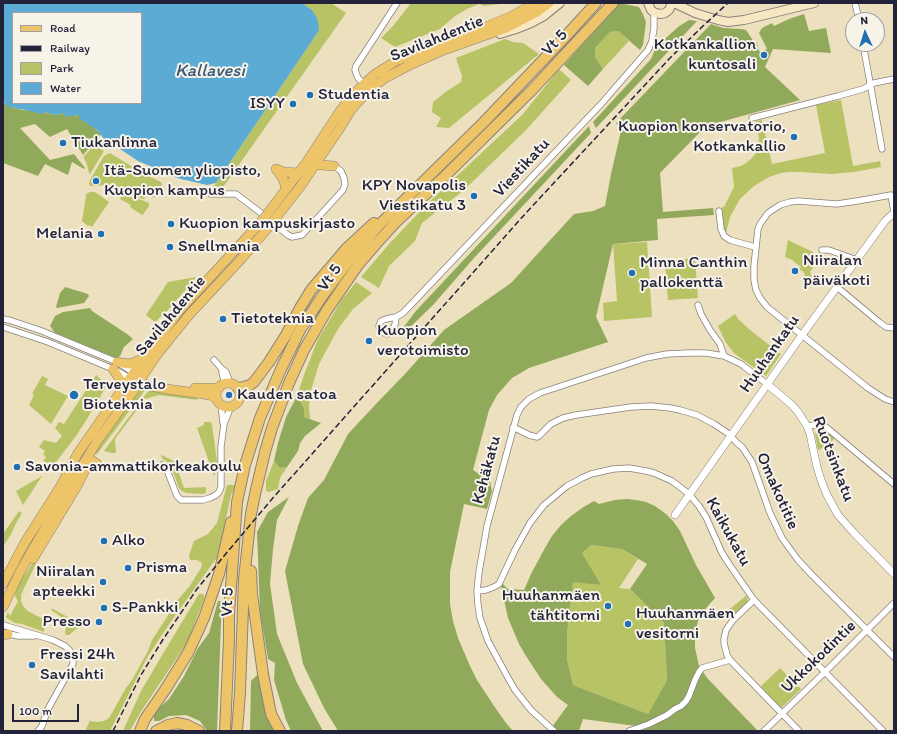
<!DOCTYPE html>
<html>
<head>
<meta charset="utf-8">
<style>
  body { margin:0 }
  #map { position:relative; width:897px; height:734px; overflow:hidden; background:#ede0bf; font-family:Itim,sans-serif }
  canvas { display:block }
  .frame { position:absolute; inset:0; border:4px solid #22223b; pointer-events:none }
  .legend { position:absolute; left:12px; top:12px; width:130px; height:92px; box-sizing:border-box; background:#f7f3e8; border:1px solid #a29fa3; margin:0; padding:5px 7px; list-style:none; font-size:12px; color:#22223b }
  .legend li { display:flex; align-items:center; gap:8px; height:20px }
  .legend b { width:20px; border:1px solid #a29fa3 }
  .north { position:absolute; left:845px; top:12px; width:40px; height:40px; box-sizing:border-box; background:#f7f3e8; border:1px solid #a29fa3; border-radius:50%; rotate:356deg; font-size:11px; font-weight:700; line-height:16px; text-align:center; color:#22223b }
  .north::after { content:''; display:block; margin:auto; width:14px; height:18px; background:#1f6fb2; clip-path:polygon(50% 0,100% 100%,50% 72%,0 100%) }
  .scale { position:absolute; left:12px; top:704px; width:67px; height:18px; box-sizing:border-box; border:2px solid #22223b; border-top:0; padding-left:5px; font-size:12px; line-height:14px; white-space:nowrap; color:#22223b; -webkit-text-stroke:3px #f7f3e8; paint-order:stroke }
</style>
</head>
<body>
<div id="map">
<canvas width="897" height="734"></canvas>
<div class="frame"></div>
<ul class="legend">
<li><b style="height:5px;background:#eec469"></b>Road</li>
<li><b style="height:5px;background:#22223b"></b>Railway</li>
<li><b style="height:11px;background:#b7c364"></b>Park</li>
<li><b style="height:11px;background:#5babd5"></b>Water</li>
</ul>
<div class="north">N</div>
<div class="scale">100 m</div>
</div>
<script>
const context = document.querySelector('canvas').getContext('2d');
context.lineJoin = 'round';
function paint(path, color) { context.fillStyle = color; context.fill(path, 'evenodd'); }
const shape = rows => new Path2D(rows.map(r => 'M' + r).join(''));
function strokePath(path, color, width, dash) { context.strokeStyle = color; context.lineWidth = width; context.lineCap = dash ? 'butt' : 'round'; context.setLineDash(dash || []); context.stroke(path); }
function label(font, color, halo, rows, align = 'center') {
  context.font = font + ' Itim,sans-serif'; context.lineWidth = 4; context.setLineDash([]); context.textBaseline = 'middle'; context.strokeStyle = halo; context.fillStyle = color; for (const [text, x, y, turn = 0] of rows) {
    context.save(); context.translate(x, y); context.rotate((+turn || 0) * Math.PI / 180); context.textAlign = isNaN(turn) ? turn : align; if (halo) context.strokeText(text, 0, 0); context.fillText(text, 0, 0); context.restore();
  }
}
const green = shape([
  [302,3,331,3,346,13,221,190,212,189,318,32,312,10],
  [411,3,508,3,484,6,479,4,467,9,455,16,440,29,395,47,381,38,393,26],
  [618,31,629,41,603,69,595,57,595,48,610,32],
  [505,39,513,42,523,43,539,54,449,128,436,127,441,118,432,112,433,102,447,91,461,82,462,76,456,58],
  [559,69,571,80,526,130,464,190,422,223,415,241,389,266,379,288,361,277,389,244,428,203,523,114],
  [841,100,853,166,880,161,881,167,854,172,831,174,801,172,788,172,781,173,769,177,754,186,740,199,730,217,726,233,724,232,722,207,724,207,734,187,732,168,741,166,746,163,751,159,756,153,758,144,759,138,756,121,762,120,772,164,825,153,816,105],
  [94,143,95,143,98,144,99,145,99,148,104,151,90,174,89,173,87,165,84,158,84,156,89,151,90,149,92,148],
  [110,153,139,171,161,182,162,184,160,189,159,189,156,187,154,190,157,191,154,198,147,193,144,199,130,195,117,187,111,185,90,186,89,184,90,180,104,156],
  [90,192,95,192,109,202,92,227,89,225,88,226,82,221,86,196,86,194],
  [123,194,129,197,142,200,149,203,149,206,142,216,142,215,130,207,131,205,120,199],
  [788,240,813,252,813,257,806,263,813,268,810,272,814,281,812,286,804,282,805,277,804,273,803,271,799,270,801,267,792,260,785,257],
  [647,242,652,317,604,321,603,303,617,301,613,244],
  [695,258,698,298,668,300,665,261],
  [196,277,190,285,167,311,155,322,146,315,168,282],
  [356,282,372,293,353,309,338,329,319,364,310,394,309,407,310,419,304,417,304,408,297,396,305,372,318,339,341,301],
  [735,314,738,319,750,330,781,354,766,376,735,354,726,343,718,326],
  [96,375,107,385,87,419,76,436,53,466,43,461,46,457,43,454,45,451,39,447,44,440,56,443,62,436,55,428,59,422,64,424],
  [42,376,48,379,45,385,68,396,51,424,29,405,34,395,32,394],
  [144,389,145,390,143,393,97,454,95,452,134,393,139,390],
  [150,390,196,396,197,400,159,395,145,399,115,439,116,453,112,453,104,451,146,394],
  [204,422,211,422,212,425,218,469,216,471,214,476,197,428,204,425],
  [818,430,823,430,835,438,827,446,818,450,815,434,815,433],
  [162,455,175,462,184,488,206,487,206,492,204,494,186,493,182,491,179,488,171,466,167,462,163,459,161,456],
  [274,461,280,468,287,467,280,478,278,489,269,492,266,491,266,481],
  [42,476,23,505,16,491],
  [227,485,236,485,231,495,218,556,172,620,148,656,110,731,85,731,89,723,89,721,97,722,104,721,109,718,126,688,132,680,148,651,152,640,167,617,174,604,189,587,201,568,202,563,197,560,190,560,189,555,194,541,208,534,217,523],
  [19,511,22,513,16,523,11,534,3,547,3,534],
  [591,545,622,549,638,559,619,588,630,589,664,623,667,680,648,714,573,685,567,659,567,633,573,581,600,585,582,553],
  [33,562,36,564,25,586,21,595,21,601,23,606,28,611,45,620,44,632,22,624,15,623,7,618,6,617,8,612,10,616,18,601,15,596,16,589,21,578,26,573],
  [199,594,202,594,204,595,204,599,187,643,140,713,130,731,123,731,141,691,164,652],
  [747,595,748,602,732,619,726,612],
  [51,609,53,609,84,626,76,629,69,635,67,635,65,634,66,627,63,618,51,610],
  [780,668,801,689,781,708,760,687]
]);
const forest = shape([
  [619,3,639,7,643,14,646,22,643,45,640,50,618,31,610,32,595,48,595,57,603,69,588,86,564,65],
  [804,14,809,31,826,28,831,53,773,49,765,67,800,100,706,126,660,173,663,212,713,208,714,215,657,219,658,240,613,244,596,317,608,342,529,368,512,378,497,395,489,410,473,470,490,481,492,491,487,509,464,504,450,572,450,604,453,621,458,638,470,666,477,680,494,706,506,723,513,731,338,731,324,708,303,664,285,571,298,526,308,498,324,480,348,434,375,405,405,374,444,330,511,283,574,214,593,211,605,206,611,174,621,131,616,123,711,24,723,28,741,29,746,30,754,42,757,42,758,49,760,52,767,49,759,33,762,28,772,23,774,26,789,19],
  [689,20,697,21,596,128,593,122,651,59,656,47,678,27],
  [3,101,4,103,17,109,44,113,46,112,54,115,64,113,70,116,79,115,101,134,83,155,67,129,50,137,35,124,20,128,50,160,74,154,85,168,84,169,72,162,68,175,45,164,38,176,3,163],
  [589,126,591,133,474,258,433,305,400,337,403,328,415,312],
  [65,287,88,294,89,296,84,303,57,308,56,307,60,293],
  [90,308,92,311,127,334,133,339,124,347,120,356,116,358,55,333,50,326,55,316,63,312],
  [297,396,304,408,304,417,321,423,305,436,300,443,298,451,287,467,280,468,274,461,278,443,286,417],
  [289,497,277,520,273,549,270,584,277,634,297,683,323,731,291,731,286,720,274,680,275,663,268,659,260,611,257,532,268,512],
  [627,499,636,500,646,502,655,506,666,514,673,521,680,531,696,565,715,598,707,607,703,613,698,621,696,630,695,639,695,648,699,666,708,679,758,731,639,731,636,726,583,719,579,731,549,731,568,705,557,697,541,679,526,656,519,644,508,618,501,586,502,583,508,589,524,590,532,572,545,548,552,536,561,525,571,516,582,508,594,501,599,504,615,500],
  [591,545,622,549,647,564,630,589,664,623,667,680,648,714,573,685,567,659,567,633,573,582,601,585,582,553],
  [218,601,222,601,221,623,217,731,207,731,200,721,186,715,169,716,159,721,154,721,154,716,158,709,169,699,184,676,198,648,209,633],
  [259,673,276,731,250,731,251,681]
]);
const water = shape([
  [3,3,302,3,312,10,317,18,319,27,318,32,216,183,207,185,181,179,157,170,150,166,138,161,120,149,110,142,104,139,97,130,80,119,79,115,76,115,74,116,70,116,66,117,64,113,54,115,46,112,42,114,21,109,17,109,13,107,9,108,3,101],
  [13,13,141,13,141,103,13,103]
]);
const minor = shape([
  [855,3,859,20],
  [863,44,882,149],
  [365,85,358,78,356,73,355,70,356,66,397,3],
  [752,118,838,96,863,89,874,83,894,79],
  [211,194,236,194,261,213,288,235,292,237,302,235,343,190,345,184,344,178,341,171,334,166],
  [719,211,721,229,724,236,730,240,755,247],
  [894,212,891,195,857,201,837,204,798,201,790,202,780,205,768,213,760,224,758,229,754,266,754,280,756,290,760,298,767,307,868,388,885,399,894,402],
  [822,250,829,250,857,260],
  [837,287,879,322,886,327,894,328],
  [698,305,701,314,710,330,720,344,724,356,741,364,767,384],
  [396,317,395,325,391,332,387,334,381,332,379,326,381,321,386,319,396,317,403,313,602,103,648,50,652,41,654,28,654,12],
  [3,319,9,320,42,331,117,362,134,373],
  [3,327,48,342,113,369,130,378],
  [214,360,222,369,226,372,230,383],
  [222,369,222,373,224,380,223,384],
  [221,404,223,423],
  [807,426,817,425,823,425,826,427,894,484],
  [513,427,529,435,537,437,539,436,551,424,563,418,576,415,631,407,651,406,670,408,680,410,697,415,714,424,729,434,737,443,742,447,752,462,770,513,782,538,798,560,812,575,894,657],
  [162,465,167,470,177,496,181,500,203,500,210,498,216,495,219,492,221,487,221,447,224,424,231,406],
  [477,591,486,590,494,587,499,584,515,550,530,523,544,505,567,486,582,478,591,474,613,469,629,468,646,471,654,473,672,481,689,494,699,506,706,517,722,553,729,564,754,600,883,731],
  [754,600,733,620,726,630,724,639,724,643,727,655,730,660,799,731],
  [3,625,53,640,65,646,70,651,73,655,73,664,48,709,42,726,38,731],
  [5,633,18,636,34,636],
  [554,731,531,710,515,690,507,676,488,641,480,618,478,605,477,591,479,572,487,526,517,415,521,407,529,399,540,393,646,358,667,354,689,353,706,353,724,356],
  [629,731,649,724,667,715,675,709,681,706,686,701,689,696,695,680,699,672,702,668,730,660],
  [764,731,825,672,894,603]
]);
const tertiary = shape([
  [767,384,792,405,798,412,807,426,810,434,817,467,821,480,827,495,838,515,854,533,894,574],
  [675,515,802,335,885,221,894,213]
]);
const secondary = shape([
  [648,3,651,10,655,13,661,14,665,13,669,10,672,3],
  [674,3,695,13,718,20,728,22,744,20,814,3],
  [500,34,516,29,531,23,544,16,560,3]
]);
const primary = shape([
  [315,165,321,165,334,166],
  [276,169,282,177,284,181,285,185,285,191],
  [276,169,284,172,299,173],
  [268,213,306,163,340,111,352,96,364,84,375,74,396,61,441,43,481,29,512,16,535,3],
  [275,219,300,187,338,131,351,110,357,103,369,90,385,78,408,66,444,50,506,28,537,12,549,3],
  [117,362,129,364,135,362,144,358],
  [113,369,119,378,122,390],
  [134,380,150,386,167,389,210,395,217,399],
  '216 395a12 12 0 1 1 24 0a12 12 0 1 1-24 0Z',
  [195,388,219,388],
  [91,460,97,464],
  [33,559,77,486,85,470],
  [3,584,24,544,60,487,78,453,130,378,179,311,260,223],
  [3,607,21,570,67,490,98,440,134,390,142,377,159,352,189,315,243,257,267,229],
  [3,635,8,634]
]);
const motorway = shape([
  [238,388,244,387,250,385,254,382,269,362,286,335,300,308,311,290,346,249,374,223],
  [251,571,252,594,263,674,271,714,280,731],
  [140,731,145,719,165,690,188,653,204,618,219,574,231,522],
  [156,731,168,725,177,723,187,725,199,731],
  [225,731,229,640,229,615,237,502,245,465,260,418,281,369,300,330,321,298,350,259,378,226,484,122,564,38,596,3],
  [237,731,240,693,244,579,251,514,255,494,265,452,272,428,289,383,304,350,327,310,358,265,376,244,397,221,441,180,532,90,613,3]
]);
const rail = shape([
  [113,731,141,675,162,641,197,589,224,556,272,499,525,214,670,58,703,26,728,3]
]);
const primaryBridge = shape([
  [260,223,268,213],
  [267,229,275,219]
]);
const markers = [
  [764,55,4,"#1f6fb2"],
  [310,95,4,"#1f6fb2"],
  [293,104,4,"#1f6fb2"],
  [794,137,4,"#1f6fb2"],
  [63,143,4,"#1f6fb2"],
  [96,181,4,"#1f6fb2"],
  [474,196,4,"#1f6fb2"],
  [171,224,4,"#1f6fb2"],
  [101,234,4,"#1f6fb2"],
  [170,247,4,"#1f6fb2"],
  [795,271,4,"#1f6fb2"],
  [632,273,4,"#1f6fb2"],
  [223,319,4,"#1f6fb2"],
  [369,341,4,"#1f6fb2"],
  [74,395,5,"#1f6fb2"],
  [229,395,4,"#1f6fb2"],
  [17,467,4,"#1f6fb2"],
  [104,541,4,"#1f6fb2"],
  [128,568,4,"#1f6fb2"],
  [103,582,4,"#1f6fb2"],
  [608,606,4,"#1f6fb2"],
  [104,608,4,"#1f6fb2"],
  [99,622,4,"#1f6fb2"],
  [628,624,4,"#1f6fb2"],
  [32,665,4,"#1f6fb2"]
];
const streetNames = [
  ["Savilahdentie",437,39,-22],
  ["Vt 5",555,43,-47],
  ["Viestikatu",522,168,-47],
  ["Vt 5",330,278,-55],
  ["Savilahdentie",171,316,-50],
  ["Huuhankatu",770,354,-55],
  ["Ruotsinkatu",833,459,69],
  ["Kehäkatu",487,470,-75],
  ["Omakotitie",777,491,66],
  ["Kaikukatu",728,532,61],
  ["Vt 5",228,602,-88],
  ["Ukkokodintie",819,657,-44]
];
const poiNames = [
  ["Kotkankallion",756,45,"right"],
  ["kuntosali",756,65,"right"],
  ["Studentia",318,95],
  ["ISYY",285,104,"right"],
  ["Kuopion konservatorio,",786,127,"right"],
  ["Kotkankallio",786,147,"right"],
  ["Tiukanlinna",71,143],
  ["Itä-Suomen yliopisto,",104,171],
  ["Kuopion kampus",104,191],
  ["KPY Novapolis",466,186,"right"],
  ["Viestikatu 3",466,206,"right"],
  ["Kuopion kampuskirjasto",179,224],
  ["Melania",93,234,"right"],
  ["Snellmania",178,247],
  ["Niiralan",803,261],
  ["päiväkoti",803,281],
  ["Minna Canthin",640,263],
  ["pallokenttä",640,283],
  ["Tietoteknia",231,319],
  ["Kuopion",377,331],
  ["verotoimisto",377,351],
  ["Terveystalo",83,385],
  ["Bioteknia",83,405],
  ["Kauden satoa",237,395],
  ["Savonia-ammattikorkeakoulu",25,467],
  ["Alko",112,541],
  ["Prisma",136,568],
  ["Niiralan",95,572,"right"],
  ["apteekki",95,592,"right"],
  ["Huuhanmäen",600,596,"right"],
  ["tähtitorni",600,616,"right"],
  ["S-Pankki",112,608],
  ["Huuhanmäen",636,614],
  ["vesitorni",636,634],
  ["Presso",91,622,"right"],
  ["Fressi 24h",40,655],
  ["Savilahti",40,675]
];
const waterNames = [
  ["Kallavesi",210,71]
];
paint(green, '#b7c364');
paint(forest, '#91a95a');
paint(water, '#5babd5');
strokePath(minor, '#88817d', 7);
strokePath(tertiary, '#88817d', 8);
strokePath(secondary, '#88817d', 10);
strokePath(primary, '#88817d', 10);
strokePath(motorway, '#88817d', 12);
strokePath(minor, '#fff', 5.5);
strokePath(tertiary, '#fff', 7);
strokePath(secondary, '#f8e7c3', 8);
strokePath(primary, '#eec469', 9);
strokePath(motorway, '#eec469', 10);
strokePath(rail, '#22223b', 1.5, [6, 3]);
strokePath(primaryBridge, '#88817d', 10, []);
strokePath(primaryBridge, '#eec469', 9);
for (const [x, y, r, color] of markers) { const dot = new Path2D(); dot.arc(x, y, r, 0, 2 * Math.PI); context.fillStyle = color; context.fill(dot); strokePath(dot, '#f7f3e8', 1.5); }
label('17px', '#22223b', '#f7f3e8', streetNames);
label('17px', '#22223b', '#f7f3e8', poiNames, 'left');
label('italic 18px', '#395979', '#f7f3e8', waterNames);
</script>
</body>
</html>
